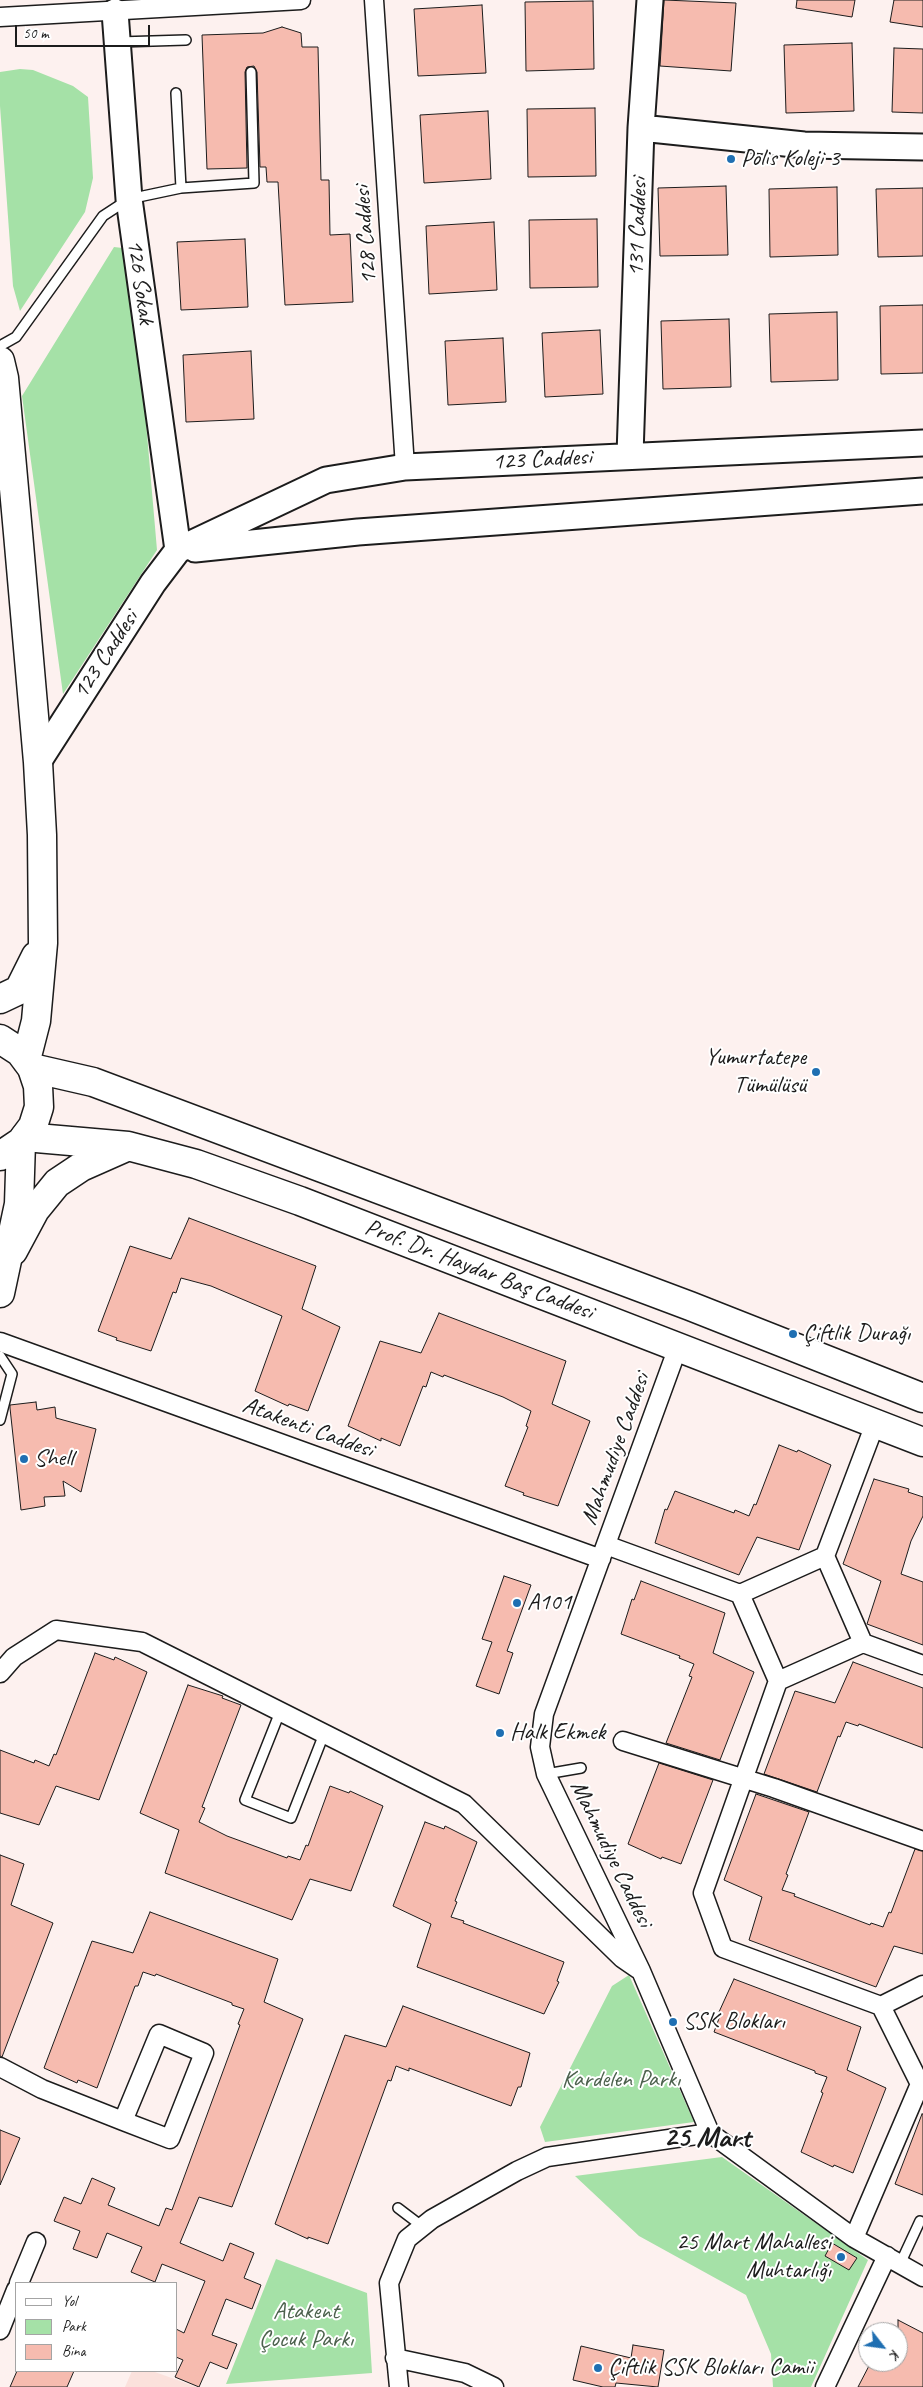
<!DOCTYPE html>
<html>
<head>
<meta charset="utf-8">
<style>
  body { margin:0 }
  #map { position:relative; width:923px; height:2387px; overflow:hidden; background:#fdf1ef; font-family:Caveat,sans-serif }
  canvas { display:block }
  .legend { position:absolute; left:15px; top:2282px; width:162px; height:90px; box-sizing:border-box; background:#fff; border:1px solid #a4a4a4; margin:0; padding:6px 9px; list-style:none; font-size:15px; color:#1c1c1c }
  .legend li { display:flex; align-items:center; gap:10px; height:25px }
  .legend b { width:25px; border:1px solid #a4a4a4 }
  .north { position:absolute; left:858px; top:2322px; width:50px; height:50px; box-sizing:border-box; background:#fff; border:1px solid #a4a4a4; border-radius:50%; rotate:120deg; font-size:14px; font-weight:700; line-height:20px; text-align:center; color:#1c1c1c }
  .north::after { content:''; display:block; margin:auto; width:18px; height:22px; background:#1f6fb2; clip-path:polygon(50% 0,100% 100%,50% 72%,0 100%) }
  .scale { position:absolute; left:15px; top:25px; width:135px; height:22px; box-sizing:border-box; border:2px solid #1c1c1c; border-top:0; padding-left:6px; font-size:15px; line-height:18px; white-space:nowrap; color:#1c1c1c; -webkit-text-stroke:4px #fff; paint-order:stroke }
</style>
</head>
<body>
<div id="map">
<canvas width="923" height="2387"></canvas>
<ul class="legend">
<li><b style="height:6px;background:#fff"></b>Yol</li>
<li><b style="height:14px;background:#a5e1a7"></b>Park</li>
<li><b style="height:14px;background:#f6bbaf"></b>Bina</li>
</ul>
<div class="north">K</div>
<div class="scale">50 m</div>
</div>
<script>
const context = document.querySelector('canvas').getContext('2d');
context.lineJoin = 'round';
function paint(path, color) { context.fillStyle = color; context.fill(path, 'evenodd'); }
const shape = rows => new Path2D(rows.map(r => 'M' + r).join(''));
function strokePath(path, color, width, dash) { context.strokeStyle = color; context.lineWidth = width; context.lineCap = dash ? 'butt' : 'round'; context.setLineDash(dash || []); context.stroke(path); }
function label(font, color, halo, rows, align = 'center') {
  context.font = font + ' Caveat,sans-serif'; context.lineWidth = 4; context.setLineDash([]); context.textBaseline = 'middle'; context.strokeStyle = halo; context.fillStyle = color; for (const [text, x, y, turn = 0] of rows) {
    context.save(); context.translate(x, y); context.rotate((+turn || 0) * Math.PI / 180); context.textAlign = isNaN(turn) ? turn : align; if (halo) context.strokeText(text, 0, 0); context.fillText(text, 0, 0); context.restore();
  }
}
const built = shape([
  [132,2371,152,2371,197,2387,125,2387]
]);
const green = shape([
  [20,69,33,70,73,86,88,97,93,178,85,212,20,311,13,286,0,106,0,72],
  [114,247,131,249,157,550,63,694,22,396],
  [629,1975,694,2122,545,2142,540,2127,612,1986],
  [722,2157,868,2260,811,2387,773,2387,771,2354,746,2295,639,2236,575,2176],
  [276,2259,367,2293,372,2373,226,2384]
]);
const building = shape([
  [664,0,736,3,731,71,660,66,664,0],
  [797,0,855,0,852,17,796,8,797,0],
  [894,0,923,0,923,27,890,22,894,0],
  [593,1,594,69,526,71,525,2,593,1],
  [482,5,486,73,418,76,414,9,482,5],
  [282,27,301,33,302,47,318,47,321,180,329,180,330,235,350,234,353,302,285,305,278,182,267,182,266,167,260,167,257,72,254,66,247,67,245,72,247,168,207,169,202,35,263,33,282,27],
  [852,43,854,111,786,113,784,45,852,43],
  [894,48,923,49,923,113,892,112,894,48],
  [595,108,596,176,528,177,527,109,595,108],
  [488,111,491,179,424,183,420,115,488,111],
  [726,186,728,255,660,256,658,188,726,186],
  [837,187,838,255,770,257,769,189,837,187],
  [923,188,923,256,878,257,876,189,923,188],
  [597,219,598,287,530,288,529,220,597,219],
  [494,222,497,290,429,294,426,226,494,222],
  [245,239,248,307,181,310,177,242,245,239],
  [923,305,923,373,881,374,880,306,923,305],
  [837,312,838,380,771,382,769,314,837,312],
  [729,319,731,387,663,389,661,321,729,319],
  [600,330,603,394,545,397,542,333,600,330],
  [503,338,506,402,448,405,445,341,503,338],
  [251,351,254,419,186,422,183,355,251,351],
  [189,1218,316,1266,302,1309,340,1327,308,1411,289,1404,288,1406,255,1391,282,1316,211,1286,181,1278,176,1293,173,1292,151,1351,116,1340,117,1338,98,1331,130,1246,171,1259,189,1218],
  [439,1313,566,1361,552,1404,590,1421,558,1506,523,1495,524,1493,505,1486,528,1427,526,1426,531,1411,503,1397,444,1375,443,1377,431,1372,426,1387,423,1386,400,1446,381,1438,381,1441,348,1426,380,1341,421,1353,439,1313],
  [36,1402,37,1410,55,1407,56,1418,96,1429,81,1492,63,1481,65,1496,44,1497,45,1506,21,1510,10,1408,10,1405,36,1402],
  [779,1445,797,1452,798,1450,831,1465,799,1550,757,1537,739,1575,655,1543,665,1509,667,1510,675,1491,734,1513,735,1510,749,1516,754,1504,756,1505,779,1445],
  [874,1479,909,1489,908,1492,923,1497,923,1516,911,1541,901,1574,923,1582,923,1645,867,1624,881,1581,843,1564,874,1479],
  [504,1576,531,1585,507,1651,513,1653,499,1694,476,1686,492,1642,482,1639,504,1576],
  [641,1581,725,1613,713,1653,754,1672,720,1760,666,1743,692,1677,689,1676,694,1664,679,1658,680,1656,621,1634,632,1599,634,1600,641,1581],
  [95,1653,114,1660,115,1657,147,1672,99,1800,56,1786,39,1825,0,1813,0,1750,34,1763,35,1760,49,1766,54,1754,56,1755,95,1653],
  [853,1662,923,1688,923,1748,859,1724,858,1726,846,1722,840,1737,838,1736,817,1792,764,1774,795,1691,835,1703,853,1662],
  [188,1685,223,1696,222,1698,241,1705,202,1807,205,1808,199,1822,227,1836,287,1858,288,1856,300,1860,306,1845,308,1846,330,1786,349,1793,350,1791,383,1806,351,1891,310,1879,292,1920,165,1873,179,1830,140,1813,188,1685],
  [659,1763,713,1780,681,1864,662,1857,661,1859,628,1844,659,1763],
  [756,1794,809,1812,786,1874,788,1875,782,1890,795,1894,794,1896,870,1925,871,1923,883,1927,889,1912,891,1913,915,1849,923,1851,923,1954,894,1946,876,1987,749,1940,762,1897,724,1880,756,1794],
  [425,1822,444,1829,445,1826,477,1842,455,1901,457,1902,451,1917,464,1921,463,1923,564,1962,557,1981,559,1982,544,2014,417,1967,431,1924,393,1906,425,1822],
  [0,1855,24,1864,11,1905,53,1923,2,2057,0,2056,0,1855],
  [150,1912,278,1959,264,2002,303,2019,232,2207,199,2197,180,2243,223,2261,230,2243,254,2253,244,2278,261,2285,252,2309,226,2299,212,2335,237,2344,227,2369,210,2362,199,2387,175,2377,183,2360,176,2357,176,2329,184,2333,205,2281,162,2264,155,2282,131,2272,142,2247,107,2233,97,2258,73,2249,80,2231,54,2221,64,2197,81,2204,92,2178,115,2188,108,2205,159,2226,166,2208,172,2210,240,2025,238,2024,244,2009,232,2005,232,2003,156,1974,155,1976,143,1972,138,1986,135,1986,97,2088,78,2080,77,2083,44,2068,92,1941,133,1953,150,1912],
  [734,1979,861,2027,847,2070,886,2088,853,2173,834,2165,833,2167,801,2152,823,2093,821,2092,827,2077,815,2073,815,2071,714,2032,721,2013,719,2012,734,1979],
  [403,2006,530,2053,521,2087,518,2087,511,2106,409,2068,409,2071,396,2066,391,2081,388,2080,328,2244,308,2237,308,2239,275,2224,345,2035,386,2047,403,2006],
  [922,2114,923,2114,923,2195,895,2184,922,2114],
  [0,2130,20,2138,0,2185,0,2130],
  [832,2243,857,2258,849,2270,825,2256,832,2243],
  [898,2320,923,2333,923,2387,858,2387,871,2362,898,2362,898,2320],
  [633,2345,664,2350,658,2387,616,2383,615,2387,603,2387,573,2380,581,2346,631,2358,633,2345],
  [17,2371,74,2371,67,2387,10,2387,17,2371]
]);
const lane = shape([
  [119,42,186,40],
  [176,93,181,188],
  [0,346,16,337,103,216,129,199,181,188,254,183,251,72],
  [0,1356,12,1374,0,1420],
  [280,1712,245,1800,291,1818,324,1734],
  [546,1774,581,1768],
  [398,2208,423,2227],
  [900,2264,920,2221]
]);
const street = shape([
  [374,0,405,467],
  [0,17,301,0],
  [0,1342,601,1559],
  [678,1347,544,1714,540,1747,546,1774,641,1971,710,2133,854,2238,923,2277],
  [606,1545,740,1594,825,1556,863,1643,923,1665],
  [825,1556,875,1424],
  [740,1594,778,1681,863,1643],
  [0,1673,14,1657,56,1630,142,1642,464,1804,622,1958,638,1969],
  [778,1681,703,1893,723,1948,881,2006,920,2084,923,2082],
  [623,1741,774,1788,923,1841],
  [881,2006,923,1985],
  [0,2067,42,2089,123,2121,170,2139,204,2053,159,2034,123,2121],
  [854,2238,920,2084],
  [19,2283,36,2242],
  [0,2330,16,2290],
  [395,2358,465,2373,494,2387],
  [399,2387,389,2283,407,2239,432,2219,517,2171,547,2157,710,2133],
  [825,2387,887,2256]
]);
const secondary = shape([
  [115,12,129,199,178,550],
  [641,128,804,145,923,147],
  [630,455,641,128,650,0],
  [195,549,358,532,923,491],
  [38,762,153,583,178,550,326,480,405,467,923,443]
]);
const primary = shape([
  [32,1068,93,1082,690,1306,923,1398],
  [25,1137,128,1146,196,1164,300,1201,923,1442],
  [13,1251,35,1210,57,1183,81,1167,124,1148]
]);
const highway = shape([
  [0,361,4,378,18,533,38,762,42,835,43,943,36,1021,26,1060],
  [0,999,19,990,36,956],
  [0,1039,20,1052,32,1068,38,1086,39,1107,33,1126,21,1142,0,1156],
  [0,1293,19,1204,21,1142]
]);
const markers = [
  [731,159,5,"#1f6fb2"],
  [816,1072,5,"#1f6fb2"],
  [793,1334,5,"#1f6fb2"],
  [24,1459,5,"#1f6fb2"],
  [517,1603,5,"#1f6fb2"],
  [500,1733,5,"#1f6fb2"],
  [673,2022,5,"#1f6fb2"],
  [841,2257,5,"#1f6fb2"],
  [598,2368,5,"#1f6fb2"]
];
const poiNames = [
  ["Polis Koleji 3",741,159],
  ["Yumurtatepe",806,1058,"right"],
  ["Tümülüsü",806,1086,"right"],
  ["Çiftlik Durağı",803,1334],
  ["Shell",34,1459],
  ["A101",527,1603],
  ["Halk Ekmek",510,1733],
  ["SSK Blokları",683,2022],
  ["25 Mart Mahallesi",831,2243,"right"],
  ["Muhtarlığı",831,2271,"right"],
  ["Çiftlik SSK Blokları Camii",608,2368]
];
const streetNames = [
  ["131 Caddesi",638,227,-88],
  ["128 Caddesi",366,235,-94],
  ["126 Sokak",140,282,82],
  ["123 Caddesi",542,460,-3],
  ["123 Caddesi",106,655,-57],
  ["Prof. Dr. Haydar Baş Caddesi",479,1270,21],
  ["Atakenti Caddesi",308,1428,20],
  ["Mahmudiye Caddesi",616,1449,-70],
  ["Mahmudiye Caddesi",611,1854,64]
];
const parkNames = [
  ["Kardelen Parkı",621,2080],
  ["Atakent",306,2312],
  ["Çocuk Parkı",306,2340]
];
const districtNames = [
  ["25 Mart",707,2138]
];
paint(built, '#fbe1dc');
paint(green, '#a5e1a7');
paint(building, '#f6bbaf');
strokePath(building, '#1c1c1c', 1);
strokePath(lane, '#1c1c1c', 12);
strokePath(street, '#1c1c1c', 21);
strokePath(secondary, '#1c1c1c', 29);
strokePath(primary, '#1c1c1c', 31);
strokePath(highway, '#1c1c1c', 31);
strokePath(lane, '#fff', 9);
strokePath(street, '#fff', 18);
strokePath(secondary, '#fff', 25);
strokePath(primary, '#fff', 28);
strokePath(highway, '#fff', 28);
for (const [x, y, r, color] of markers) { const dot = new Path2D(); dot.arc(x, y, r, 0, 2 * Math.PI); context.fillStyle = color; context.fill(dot); strokePath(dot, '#fff', 2); }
label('24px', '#1c1c1c', '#fff', poiNames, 'left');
label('24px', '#1c1c1c', '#fff', streetNames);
label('24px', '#4c614d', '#fff', parkNames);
label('bold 29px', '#1c1c1c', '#fff', districtNames);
</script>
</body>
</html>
